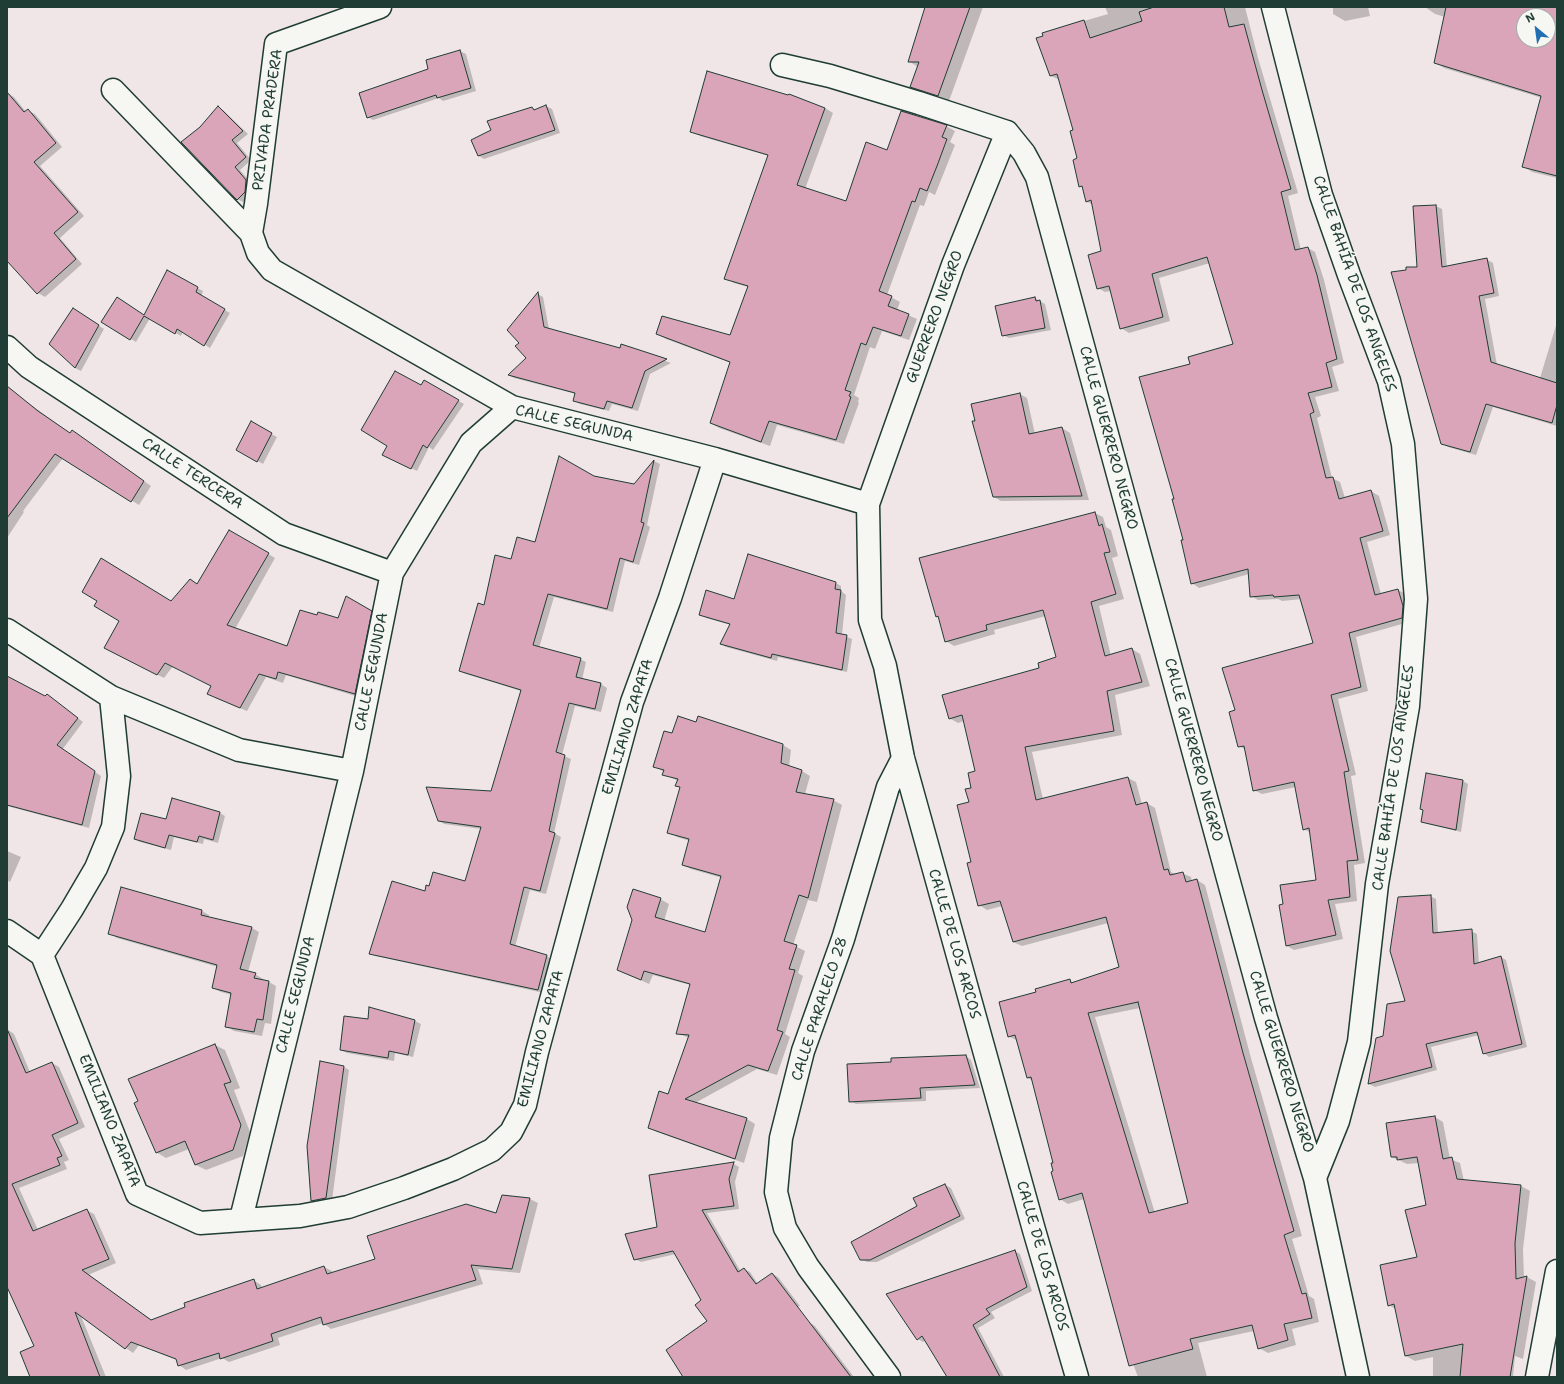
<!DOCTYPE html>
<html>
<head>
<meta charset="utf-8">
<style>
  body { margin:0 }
  #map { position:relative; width:1564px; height:1384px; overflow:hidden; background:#f0e6e7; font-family:"Shantell Sans",sans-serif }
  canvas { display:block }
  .frame { position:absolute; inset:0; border:8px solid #1f3d34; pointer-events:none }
  .north { position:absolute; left:1516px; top:8px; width:40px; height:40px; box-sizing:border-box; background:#f6f6f2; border:1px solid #a0aca6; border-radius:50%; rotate:331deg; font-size:11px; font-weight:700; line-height:16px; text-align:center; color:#1f3d34 }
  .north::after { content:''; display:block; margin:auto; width:14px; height:18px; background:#1f6fb2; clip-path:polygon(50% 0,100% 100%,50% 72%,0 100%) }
</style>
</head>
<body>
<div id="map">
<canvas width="1564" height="1384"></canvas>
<div class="frame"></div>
<div class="north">N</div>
</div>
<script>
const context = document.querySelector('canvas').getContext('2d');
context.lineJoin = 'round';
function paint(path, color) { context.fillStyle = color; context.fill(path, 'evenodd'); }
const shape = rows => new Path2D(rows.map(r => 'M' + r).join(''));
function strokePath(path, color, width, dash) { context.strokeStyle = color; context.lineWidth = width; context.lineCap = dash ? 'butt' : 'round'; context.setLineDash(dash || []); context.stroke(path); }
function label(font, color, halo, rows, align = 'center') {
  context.font = font + ' "Shantell Sans",sans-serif'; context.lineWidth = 3; context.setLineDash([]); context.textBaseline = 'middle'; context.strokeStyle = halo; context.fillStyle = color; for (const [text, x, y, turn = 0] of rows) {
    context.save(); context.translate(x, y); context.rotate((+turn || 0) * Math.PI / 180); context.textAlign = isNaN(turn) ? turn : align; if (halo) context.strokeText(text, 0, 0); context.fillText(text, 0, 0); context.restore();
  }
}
const shadow = shape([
  [926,7,983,7,949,101,921,93,911,87,918,67,910,62],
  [1105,7,1245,7,1258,58,1298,193,1288,196,1301,250,1308,248,1315,252,1324,280,1344,363,1332,367,1339,391,1315,397,1321,416,1317,418,1332,478,1340,482,1345,498,1371,491,1379,496,1390,535,1367,542,1381,594,1398,590,1406,594,1409,622,1356,637,1368,691,1338,699,1356,775,1351,776,1365,863,1354,865,1357,901,1335,904,1343,939,1294,950,1287,946,1317,880,1311,833,1304,829,1296,787,1262,794,1254,790,1246,750,1239,746,1236,711,1315,644,1302,599,1282,601,1278,599,1258,600,1251,596,1249,574,1199,588,1192,583,1175,499,1191,365,1234,345,1210,263,1159,278,1170,321,1129,333,1121,328,1111,291,1105,292,1098,288,1103,252,1093,205,1086,201,1082,187,1080,186,1079,159,1075,130,1060,80,1051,76,1043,33,1108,14],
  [1333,7,1368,7,1370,16,1345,21,1333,14],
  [1425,7,1557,7,1557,178,1532,172,1523,166,1542,98,1444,68,1435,62,1445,17,1435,14],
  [1524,16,1548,16,1548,40,1524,40],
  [460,51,466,54,476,91,443,101,439,98,373,120,368,117,429,69],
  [7,93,14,97,26,112,29,111,35,114,62,147,40,166,84,216,60,238,82,264,45,297,38,293,7,260],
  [546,106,552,109,560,133,484,159,479,156,492,131,532,108,537,110],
  [218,107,223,110,248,134,237,143,251,160,240,170,252,184,250,196,243,202,237,199,201,128],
  [825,108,833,113,805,189,846,202,888,151,946,126,955,131,950,142,955,145,935,195,929,192,924,206,920,205,887,295,900,302,897,310,917,319,909,340,882,331,875,349,870,347,854,395,859,398,858,402,859,403,844,444,777,425,770,446,719,428,711,423,731,363,666,339,657,334,730,336,748,287,734,283,726,278,769,156,700,136,691,131],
  [1436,206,1442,209,1447,267,1486,259,1493,263,1499,296,1485,299,1497,365,1540,378,1557,322,1557,426,1493,407,1476,455,1448,447,1442,443,1418,268],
  [168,272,203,291,201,297,230,313,210,348,183,331,181,336,150,318,136,342,103,322,123,301,144,316],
  [538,294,543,297,549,329,621,349,622,345,671,363,650,374,638,411,612,404,609,411,580,404,574,400,576,394,514,378,509,375,527,358,520,343],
  [1035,298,1045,304,1051,330,1009,338,1003,335],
  [79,313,104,329,81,371,75,368,50,344],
  [424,382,464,404,433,450,429,447,417,471,389,457],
  [8,388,71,434,80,436,151,486,139,505,63,458,23,511,24,512,7,538,7,389],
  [1020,394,1027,398,1035,434,1062,428,1070,433,1089,500,1001,501,994,497,976,422],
  [251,423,277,437,263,464,237,449],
  [654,461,660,464,647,525,650,527,639,565,625,561,613,612,554,597,539,648,580,659,586,662,582,680,601,684,607,688,601,712,575,706,562,755,571,759,554,833,561,837,546,894,530,890,515,947,547,956,552,960,544,993,376,956,371,953,426,892,466,882,481,829,444,824,438,820,492,792,521,691,466,674,460,671,484,606,512,560,536,544,593,476,635,485],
  [1095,513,1103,517,1106,527,1111,530,1118,556,1112,558,1124,599,1099,606,1111,656,1132,649,1140,654,1150,686,1115,695,1122,735,1032,752,1043,799,1128,778,1136,782,1142,804,1147,803,1155,808,1171,872,1175,874,1182,873,1191,877,1192,881,1197,880,1205,885,1251,1058,1302,1236,1292,1239,1309,1296,1314,1299,1319,1322,1292,1329,1296,1345,1268,1353,1259,1348,1254,1331,1198,1343,1207,1377,1138,1377,1126,1345,1084,1199,1068,1204,1060,1199,1054,1164,1033,1081,1028,1078,1018,1041,1008,1036,1037,992,1069,980,1074,983,1120,968,1108,923,1022,946,1013,942,1002,906,987,910,979,905,972,863,970,803,976,772,964,721,958,723,949,718,1057,658,1046,616,994,630,995,634,954,646,946,641,939,618,936,616],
  [1140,1008,1189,1203,1155,1213,1095,1017],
  [229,531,275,558,235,629,288,648,318,616,338,619,346,597,378,616,362,698,286,675,283,683,266,677,247,711,215,698,212,686,173,666,164,678,112,652,171,602,190,580,198,584],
  [836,583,841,586,841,591,846,595,842,635,852,639,847,672,778,657,777,661,726,647,721,644,731,625,706,618,700,614,734,600],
  [7,682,45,698,53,699,83,722,62,750,101,776,89,828,7,806],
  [696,723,783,745,791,750,789,767,802,771,810,776,805,794,833,800,842,805,817,902,808,900,793,945,805,951,798,973,803,976,785,1034,790,1037,777,1075,757,1069,695,1103,747,1119,755,1124,744,1163,657,1132,649,1127,669,1095,689,1038,677,1033,691,985,653,975,649,984,618,970,660,899,669,904,664,921,706,933,722,878,691,869,683,865,690,841,677,837,668,832,681,788,677,785,678,781,664,774,664,772,654,766,672,735],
  [1463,781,1468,784,1461,832,1428,824,1422,821,1424,811,1421,809],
  [220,813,225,816,218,843,204,839,203,844,174,837,171,850,140,842,135,839,167,820],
  [7,851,21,857,10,882,7,880],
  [1430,896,1436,899,1438,933,1471,931,1477,934,1479,964,1501,957,1506,960,1527,1047,1489,1057,1484,1053,1479,1035,1431,1047,1437,1070,1375,1087,1369,1084,1376,1039,1384,1037,1406,1002],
  [202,911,209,915,209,918,252,928,259,932,248,972,255,974,263,979,262,981,269,982,276,986,271,1024,265,1023,262,1036,234,1031,226,1026,232,995,221,992,213,988,218,967,117,938,110,933],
  [370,1008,415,1021,421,1024,413,1057,395,1053,394,1061,347,1053,341,1050,369,1020],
  [7,1029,14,1034,30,1072,52,1063,59,1067,85,1127,59,1139,69,1160,64,1162,67,1169,19,1188,38,1230,86,1210,94,1214,116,1263,88,1275,152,1320,253,1280,261,1285,262,1288,324,1267,332,1271,332,1274,376,1260,497,1214,502,1196,530,1199,538,1203,520,1273,478,1269,483,1284,331,1329,323,1323,278,1338,280,1345,229,1362,222,1358,186,1370,179,1365,177,1360,139,1345,133,1353,81,1316,106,1377,32,1377,35,1346,7,1285],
  [215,1045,225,1050,240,1088,234,1090,250,1132,243,1156,206,1170,196,1165,189,1149,166,1158,156,1152],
  [966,1056,971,1060,980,1088,926,1091,926,1101,856,1104,850,1101,892,1063],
  [344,1067,349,1070,332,1201,318,1204,312,1201],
  [1435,1117,1443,1122,1450,1159,1460,1163,1464,1181,1521,1186,1530,1191,1523,1249,1524,1278,1527,1277,1536,1282,1523,1359,1515,1356,1513,1377,1433,1377,1433,1357,1415,1361,1406,1356,1397,1310,1389,1305,1418,1257,1428,1206,1419,1163,1407,1164,1392,1157],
  [734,1164,739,1167,735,1182,739,1209,707,1213,741,1272,744,1269,750,1272,758,1284,773,1274,778,1277,800,1306,725,1339,676,1254,641,1262,635,1259,658,1228,650,1176],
  [945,1185,951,1188,965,1219,877,1262,867,1262,861,1259,918,1207],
  [1015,1251,1020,1254,1032,1291,991,1312,995,1318,978,1328,1004,1377,953,1377,926,1340,923,1342,918,1339],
  [809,1322,815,1326,854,1377,723,1377]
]);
const building = shape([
  [925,7,970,7,938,96,910,87,919,62,908,62,925,7],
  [1154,7,1224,7,1229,27,1244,24,1262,90,1291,189,1281,192,1295,250,1308,247,1317,275,1337,359,1326,363,1332,387,1308,393,1314,412,1310,414,1326,478,1333,477,1339,499,1371,490,1383,531,1360,538,1375,595,1398,589,1403,606,1402,618,1349,633,1361,687,1331,695,1349,771,1344,772,1358,860,1347,861,1350,897,1328,900,1336,935,1286,946,1279,905,1283,904,1280,885,1316,880,1309,828,1303,830,1294,782,1253,791,1244,746,1238,747,1229,712,1235,710,1222,668,1313,643,1299,595,1274,597,1273,595,1250,597,1248,569,1191,584,1181,540,1183,540,1172,499,1174,499,1139,377,1190,364,1188,357,1233,344,1207,257,1152,274,1163,317,1120,329,1109,286,1097,289,1088,255,1101,251,1091,200,1086,202,1082,186,1079,187,1073,160,1077,158,1070,131,1073,130,1057,74,1050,76,1036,38,1043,36,1042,33,1084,20,1090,38,1142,21,1139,12,1154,7],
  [1446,7,1557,7,1557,176,1522,167,1541,96,1434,63,1446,7],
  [1524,16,1548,16,1548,40,1524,40,1524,16],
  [460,50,471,88,437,98,436,95,367,118,359,93,428,69,426,60,460,50],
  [707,71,788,95,789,94,825,108,797,185,846,201,866,142,887,150,901,111,947,125,942,137,947,139,937,166,927,191,920,188,915,202,912,201,879,291,892,296,888,306,909,314,901,336,873,327,866,345,861,343,845,390,851,392,849,396,851,397,836,440,769,421,761,442,710,423,730,362,656,334,662,316,730,335,748,286,724,279,768,155,690,132,707,71],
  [7,92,24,112,28,109,56,143,34,162,78,212,54,233,76,259,37,294,7,261,7,92],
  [546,105,555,130,478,156,471,140,491,130,487,121,532,107,534,110,546,105],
  [218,106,243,131,232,140,246,157,235,167,246,180,245,192,237,200,181,142,200,127,218,106],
  [1436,205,1442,267,1487,258,1494,293,1479,296,1491,362,1557,383,1557,405,1552,423,1486,404,1470,452,1441,444,1391,272,1406,270,1406,267,1417,267,1413,206,1436,205],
  [167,270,198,287,196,292,225,309,204,346,177,329,175,334,144,316,130,340,101,322,117,297,144,315,167,270],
  [538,292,544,327,620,348,621,344,667,359,645,371,632,408,607,401,604,409,573,401,575,393,508,375,526,358,515,346,519,343,507,330,538,292],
  [1035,297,1036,301,1040,300,1045,328,1002,336,995,306,1035,297],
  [73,308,99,325,75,368,49,344,73,308],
  [395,371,421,385,424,380,459,400,427,448,423,445,411,469,382,455,387,446,361,430,395,371],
  [7,386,38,411,70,433,72,430,144,481,131,502,55,454,7,518,7,386],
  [1020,393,1029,434,1062,427,1082,496,993,497,972,421,975,421,971,404,1020,393],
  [251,421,272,433,257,462,236,450,251,421],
  [559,456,594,476,634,484,654,460,641,522,644,523,633,562,620,558,607,609,548,594,533,645,581,658,576,677,601,683,595,709,569,703,556,752,565,755,549,831,555,833,540,891,524,887,510,944,547,955,538,990,369,954,392,881,425,891,426,885,429,886,433,872,465,881,481,827,438,821,426,787,491,791,521,690,459,671,478,603,484,605,495,555,511,559,517,537,535,542,559,456],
  [1095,512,1099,526,1102,524,1110,552,1104,553,1116,594,1091,602,1105,656,1132,648,1142,682,1107,691,1114,731,1025,747,1036,800,1128,777,1136,805,1147,802,1164,870,1168,869,1170,875,1183,872,1186,882,1197,879,1243,1053,1294,1231,1284,1235,1302,1294,1306,1293,1312,1318,1284,1324,1288,1340,1258,1349,1252,1325,1190,1339,1193,1349,1129,1366,1082,1193,1059,1200,1051,1172,1053,1171,1051,1163,1053,1163,1031,1077,1027,1078,1015,1035,1008,1037,999,1002,1036,992,1035,989,1070,979,1071,983,1119,967,1106,917,1013,942,1000,901,978,906,967,863,971,862,957,805,969,802,965,789,971,788,968,773,975,771,962,715,949,719,942,695,1039,668,1038,663,1056,657,1043,610,986,625,987,630,945,642,938,616,936,617,919,558,1095,512],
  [1138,1002,1188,1203,1149,1213,1088,1013,1138,1002],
  [229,530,269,553,227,625,287,646,300,610,317,615,318,612,338,618,346,596,372,611,355,694,278,672,276,679,259,674,240,708,207,694,211,686,165,663,157,675,104,648,119,621,94,606,97,601,82,592,101,558,171,601,190,579,197,584,229,530],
  [748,554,836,582,835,589,841,590,836,633,847,635,842,670,772,654,771,658,720,644,730,624,699,615,706,590,734,599,748,554],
  [7,676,45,696,47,694,78,718,57,745,95,771,82,825,7,805,7,676],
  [678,716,696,722,698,716,783,744,781,763,802,770,796,792,834,799,808,898,799,895,784,941,797,945,789,969,795,970,777,1030,783,1032,768,1071,748,1065,685,1099,747,1118,735,1159,648,1128,659,1091,668,1094,689,1035,676,1034,690,984,644,971,641,980,617,970,632,920,627,907,633,889,661,898,655,917,705,932,721,876,682,865,689,839,667,833,680,787,675,786,678,779,662,775,664,770,653,767,664,731,672,733,678,716],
  [1426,773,1463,780,1456,830,1421,822,1423,810,1420,809,1426,773],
  [172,798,220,812,213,840,199,836,197,842,169,835,165,848,134,839,141,813,166,819,172,798],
  [121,887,202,910,201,915,252,927,240,969,256,973,254,978,269,981,263,1020,257,1019,254,1032,225,1027,231,993,212,988,217,965,108,934,121,887],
  [1431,895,1433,933,1472,929,1474,964,1501,956,1522,1044,1483,1054,1477,1032,1426,1044,1432,1067,1368,1084,1376,1038,1383,1036,1387,1004,1405,1001,1390,951,1398,897,1431,895],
  [369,1007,415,1020,408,1055,389,1051,388,1058,340,1050,344,1016,368,1019,369,1007],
  [7,1029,26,1073,52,1062,78,1123,52,1135,62,1156,57,1158,60,1165,12,1184,33,1231,87,1209,109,1259,82,1270,151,1320,185,1307,184,1303,254,1279,257,1289,324,1266,327,1274,375,1259,367,1236,466,1204,496,1213,502,1195,530,1198,512,1269,471,1265,476,1280,323,1325,321,1317,271,1334,273,1341,220,1359,219,1353,178,1366,176,1359,131,1342,125,1349,75,1312,100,1377,30,1377,20,1352,34,1346,7,1287,7,1029],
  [215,1044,231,1082,224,1084,241,1125,233,1150,195,1165,185,1141,156,1153,134,1103,138,1101,128,1079,215,1044],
  [966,1055,975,1085,920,1088,921,1098,849,1102,847,1064,891,1062,891,1058,966,1055],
  [320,1061,344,1066,326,1198,311,1201,307,1146,320,1061],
  [1435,1116,1443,1159,1452,1157,1457,1179,1521,1185,1515,1243,1516,1279,1527,1276,1510,1377,1460,1377,1463,1344,1405,1356,1394,1304,1388,1306,1380,1265,1417,1257,1405,1210,1426,1205,1417,1157,1397,1160,1397,1157,1391,1157,1386,1123,1435,1116],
  [734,1162,729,1179,734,1206,702,1210,738,1272,744,1268,756,1284,772,1273,851,1377,683,1377,666,1350,707,1321,695,1305,701,1300,673,1251,634,1260,625,1234,657,1227,649,1175,734,1162],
  [945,1184,960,1216,870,1260,860,1260,851,1242,917,1206,913,1198,945,1184],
  [1015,1250,1027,1287,986,1309,990,1314,973,1325,1000,1377,947,1377,922,1336,917,1340,886,1294,1015,1250]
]);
const minor = shape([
  [1273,7,1321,195,1349,275,1389,381,1403,444,1416,599,1408,706,1377,884,1359,1042,1338,1121,1315,1178],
  [782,65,830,76,919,103,1007,132],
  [113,90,251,233,258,253,272,270,512,407,715,459,868,504],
  [1007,132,953,265,868,504,870,620,885,666,903,758,1034,1230,1077,1377],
  [1007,132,1024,153,1037,177,1266,1018,1315,1178,1358,1377],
  [251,233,256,204,276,44,380,7],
  [7,347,29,367,284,534,392,573],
  [7,630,111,697,239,750,352,771],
  [7,931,42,955,137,1194,200,1223,300,1216,348,1207,404,1188,453,1169,492,1150,511,1132,525,1105,537,1052,632,702,670,598,715,459],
  [42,955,72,909,96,868,113,827,119,776,111,697],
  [241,1219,352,771,392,573,471,443,512,407],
  [889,1377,808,1267,785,1228,776,1192,781,1138,803,1051,843,939,888,787,903,758],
  [1537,1377,1557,1271]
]);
const streetNames = [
  ["PRIVADA PRADERA",268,120,-82],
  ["CALLE BAHÍA DE LOS ANGELES",1354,284,71],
  ["GUERRERO NEGRO",935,317,-70],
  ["CALLE SEGUNDA",574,424,13],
  ["CALLE GUERRERO NEGRO",1108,438,75],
  ["CALLE TERCERA",192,474,33],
  ["CALLE SEGUNDA",372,672,-79],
  ["EMILIANO ZAPATA",628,727,-73],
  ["CALLE GUERRERO NEGRO",1193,750,75],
  ["CALLE BAHÍA DE LOS ANGELES",1394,778,-82],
  ["CALLE DE LOS ARCOS",954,944,74],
  ["CALLE SEGUNDA",296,995,-76],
  ["CALLE PARALELO 28",820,1009,-72],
  ["EMILIANO ZAPATA",541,1039,-75],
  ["CALLE GUERRERO NEGRO",1281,1062,73],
  ["EMILIANO ZAPATA",109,1121,68],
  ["CALLE DE LOS ARCOS",1042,1256,74]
];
paint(shadow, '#0003');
paint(building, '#daa4b9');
strokePath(building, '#1f3d34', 1);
strokePath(minor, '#1f3d34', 25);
strokePath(minor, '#f6f6f2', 22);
label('15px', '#1f3d34', '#f6f6f2', streetNames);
</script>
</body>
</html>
